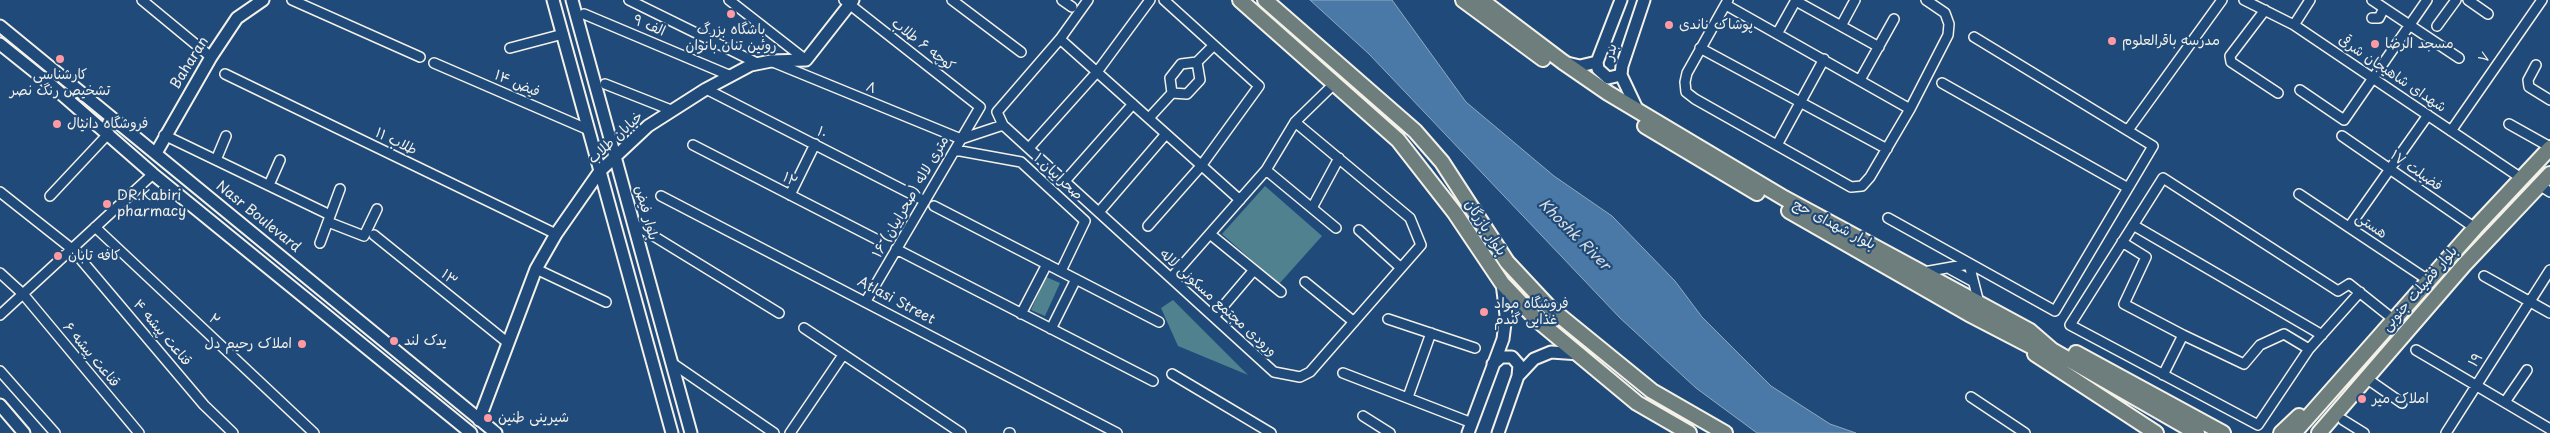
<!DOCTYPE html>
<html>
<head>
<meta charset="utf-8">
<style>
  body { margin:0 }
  canvas { display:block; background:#1f4a7a }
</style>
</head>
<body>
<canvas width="2550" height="433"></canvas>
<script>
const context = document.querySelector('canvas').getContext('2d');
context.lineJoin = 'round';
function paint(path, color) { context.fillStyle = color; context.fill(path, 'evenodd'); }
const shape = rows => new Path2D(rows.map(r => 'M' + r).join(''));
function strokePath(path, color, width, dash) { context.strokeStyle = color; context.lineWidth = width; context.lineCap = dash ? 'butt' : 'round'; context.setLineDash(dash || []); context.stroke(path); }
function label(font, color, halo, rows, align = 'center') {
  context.font = font + ' "Playpen Sans","Playpen Sans Arabic",sans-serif'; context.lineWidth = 4.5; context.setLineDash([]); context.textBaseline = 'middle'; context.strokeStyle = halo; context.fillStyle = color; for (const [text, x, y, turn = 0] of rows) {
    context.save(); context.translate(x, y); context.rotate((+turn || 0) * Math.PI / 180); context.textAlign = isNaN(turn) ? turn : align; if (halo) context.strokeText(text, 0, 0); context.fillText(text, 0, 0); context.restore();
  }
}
const green = shape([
  [1265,186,1322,236,1279,284,1222,234],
  [1046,277,1060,283,1045,316,1031,310],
  [1173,300,1248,375,1178,346,1161,308]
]);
const water = shape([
  [1310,0,1392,0,1466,102,1554,176,1612,216,1675,281,1702,317,1771,386,1830,424,1856,433,1757,433,1696,388,1620,318,1369,54,1310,0]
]);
const street = shape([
  [142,0,211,57],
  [292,0,420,57],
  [629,0,759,64],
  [729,0,806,60],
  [844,0,980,107,866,301],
  [952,0,1021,52],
  [1062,0,1072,7],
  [1728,0,1687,73,1685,82,1686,92,1695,99,1851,187,1862,186,1870,177,1910,109,1948,35,1949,24,1945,13,1926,0],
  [2244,0,2294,25,2521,178],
  [2372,0,2459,58],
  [2468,0,2488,14],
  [1796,1,1879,47],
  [1726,5,1910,109],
  [2265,10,2230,56,2231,62,2278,93],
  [584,14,731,76],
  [2372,18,2379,18,2384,8],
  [2294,25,2310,0],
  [1841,26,1855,0],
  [2437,26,2456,0],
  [1777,34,1796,0],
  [1060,39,1240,200],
  [510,48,563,34],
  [1700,48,1887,149],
  [773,62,961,139,1003,125,1274,372,1300,377,1310,372,1421,245,1410,218,1295,122],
  [434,63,589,130],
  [2536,65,2528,80,2529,87,2550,100],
  [225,74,556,234],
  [1860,80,1894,19],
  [1942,83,2128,188],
  [605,84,671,110],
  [706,89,925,201],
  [2300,90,2344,120,2427,0],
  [1172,93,1170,78,1181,64,1197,62,1213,46],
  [1149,118,1172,93,1187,94,1200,80,1197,62],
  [2509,124,2550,147],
  [1003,125,997,112,1060,39,1088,0],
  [2128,130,2222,0],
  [2451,131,2542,0],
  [164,135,330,215],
  [2342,136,2475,228],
  [693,145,876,239],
  [1777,145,1824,59],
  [1029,148,1097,72,1150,0],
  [955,150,1021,162,1085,221,1061,271],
  [216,160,226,136],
  [1266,170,1336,228],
  [1065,181,1133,104],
  [269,185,280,160],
  [2539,185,2550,192],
  [0,192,72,249,204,405,233,433],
  [2299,194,2428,280],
  [790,195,815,144],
  [50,196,109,133],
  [661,196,1117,433],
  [934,206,1159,322],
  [1312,208,1339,158],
  [1099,212,1166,134],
  [1888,218,2055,311,2153,146,1974,37],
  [328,222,364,236,377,209],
  [634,224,779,313],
  [2133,225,2322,335],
  [1148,226,1201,166,1259,86,1164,0],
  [95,227,314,433],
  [2349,227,2428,115],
  [1359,230,1401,268],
  [1210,234,1281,292],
  [374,235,508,343],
  [2122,242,2146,257,2124,304,2183,335],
  [320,243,340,189],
  [896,249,1153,381],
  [536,269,606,302],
  [1950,269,1972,281],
  [1924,272,1969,264,1979,303],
  [0,273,23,294,139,433],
  [2484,276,2550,313],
  [1171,278,1266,170,1295,122,1335,83],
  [1305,282,1354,322],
  [1021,314,1047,264],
  [0,315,153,174],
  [1214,317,1254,270],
  [1388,319,1475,348],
  [804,328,961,433],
  [1051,329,1076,279],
  [2309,349,2258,425,2070,325,2163,178,2338,291,2349,284,2393,319],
  [2416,350,2550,429],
  [672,363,774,433],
  [0,371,55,433],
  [1343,373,1472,423],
  [1172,374,1271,433],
  [2163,375,2183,335,2244,364,2260,345,2284,334,2309,349,2360,292],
  [2366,378,2402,403],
  [1408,397,1431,333],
  [1971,397,2025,433],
  [2505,402,2527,370],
  [1363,416,1390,433],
  [2343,420,2364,433],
  [790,433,843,355],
  [1009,433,1010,433],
  [2446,433,2550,270]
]);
const secondary = shape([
  [553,0,672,433],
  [572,0,691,433],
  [0,26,496,433],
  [0,44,50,84,153,174,471,433],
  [1597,62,1598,69,1608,78,1621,75],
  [1567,63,1580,66,1597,62,1621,0],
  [1638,111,1621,75,1622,66,1644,0],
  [156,153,211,57,237,18,263,0],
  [1493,364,1501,357,1512,357,1519,365,1518,376],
  [0,405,24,433],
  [479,420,536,269,556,234,600,171,648,126,706,89,751,65,771,61,806,60,853,0],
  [1468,433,1503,339,1506,315,1502,283],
  [1498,433,1518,376,1534,359,1551,352,1580,354]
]);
const primary = shape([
  [1240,0,1398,140,1455,213,1502,283,1536,319,1637,403,1689,433],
  [1265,0,1415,131,1442,162,1507,262,1550,308,1652,391,1725,433],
  [1463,0,1543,59],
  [1481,0,1563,62,1608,93,1784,198,2030,331,2052,350,2197,433],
  [1645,126,1757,193],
  [1789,211,1969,314,2050,356],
  [2076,353,2223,433],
  [2035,354,2156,433],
  [2281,433,2299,416],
  [2294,433,2475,228,2550,148],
  [2319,433,2464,265,2550,174]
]);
const markers = [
  [731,14,5,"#ff9aa2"],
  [1669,25,5,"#ff9aa2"],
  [2112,41,5,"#ff9aa2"],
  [2375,44,5,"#ff9aa2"],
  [60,59,5,"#ff9aa2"],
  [57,124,5,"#ff9aa2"],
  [107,204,5,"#ff9aa2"],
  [58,256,5,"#ff9aa2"],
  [1484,312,5,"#ff9aa2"],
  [394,341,5,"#ff9aa2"],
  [302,344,5,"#ff9aa2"],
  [2362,399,5,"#ff9aa2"],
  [488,418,5,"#ff9aa2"]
];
const poiNames = [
  ["پوشاک ناندی",1679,25],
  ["باشگاه بزرگ",731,30,"center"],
  ["روئین تنان بانوان",731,46,"center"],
  ["مدرسه باقرالعلوم",2122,41],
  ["مسجد الرضا",2385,44],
  ["کارشناسی",60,75,"center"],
  ["تشخیص رنگ نصر",60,91,"center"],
  ["فروشگاه دانیال",67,124],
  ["DR.Kabiri",117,196],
  ["pharmacy",117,212],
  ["کافه تابان",68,256],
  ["فروشگاه مواد",1494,304],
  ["غذایی گندم",1494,320],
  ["یدک لند",404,341],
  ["املاک رحیم دل",292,344,"right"],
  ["املاک میر",2372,399],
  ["شیرینی طنین",498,418]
];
const streetNames = [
  ["۹ الف",649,26,23],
  ["کوچه ۶ طلاب",923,45,38],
  ["بدر",1611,52,-74],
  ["۷",2485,58,-55],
  ["Baharan",190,63,-58],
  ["شهدای شاهیجان شرقی",2392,74,34],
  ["فیض ۱۴",517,84,23],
  ["۸",871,88,22],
  ["۱۰",822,133,27],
  ["خیابان طلاب",616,138,-43],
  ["طلاب ۱۱",396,142,26],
  ["فضیلت ۱۷",2416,171,35],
  ["صحراییان ۱",1058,177,43],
  ["۱۲",790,180,27],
  ["۱۶ متری لاله (صحراییان)",911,197,-60],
  ["بلوار فیض",646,213,75],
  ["Nasr Boulevard",258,217,39],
  ["بلوار شهدای حج",1834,225,28],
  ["هستی",2371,226,34],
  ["بلوار بازرگان",1485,228,57],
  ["۱۳",449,278,39],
  ["بلوار فضیلت جنوبی",2420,289,-49],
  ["Atlasi Street",896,301,28],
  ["ورودی مجتمع مسکونی لاله",1218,303,42],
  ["۲",214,320,43],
  ["قناعت پیشه ۴",162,333,50],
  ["قناعت پیشه ۶",91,355,50],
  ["۱۹",2476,360,-57]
];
const waterNames = [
  ["Khoshk River",1574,235,45]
];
paint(green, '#4f828e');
paint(water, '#4b79a7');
strokePath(water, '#8fa9c1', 1);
strokePath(street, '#f4f1e8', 12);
strokePath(secondary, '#f4f1e8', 15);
strokePath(primary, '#f4f1e8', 18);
strokePath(street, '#1f4a7a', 9);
strokePath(secondary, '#1f4a7a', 11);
strokePath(primary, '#6d7e7c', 14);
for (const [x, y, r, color] of markers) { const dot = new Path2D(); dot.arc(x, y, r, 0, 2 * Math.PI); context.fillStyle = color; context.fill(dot); strokePath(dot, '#1f4a7a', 2); }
label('14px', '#f4f1e8', '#1f4a7a', poiNames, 'left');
label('14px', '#f4f1e8', '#1f4a7a', streetNames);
label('italic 15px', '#dbdfde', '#1f4a7a', waterNames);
</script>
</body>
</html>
